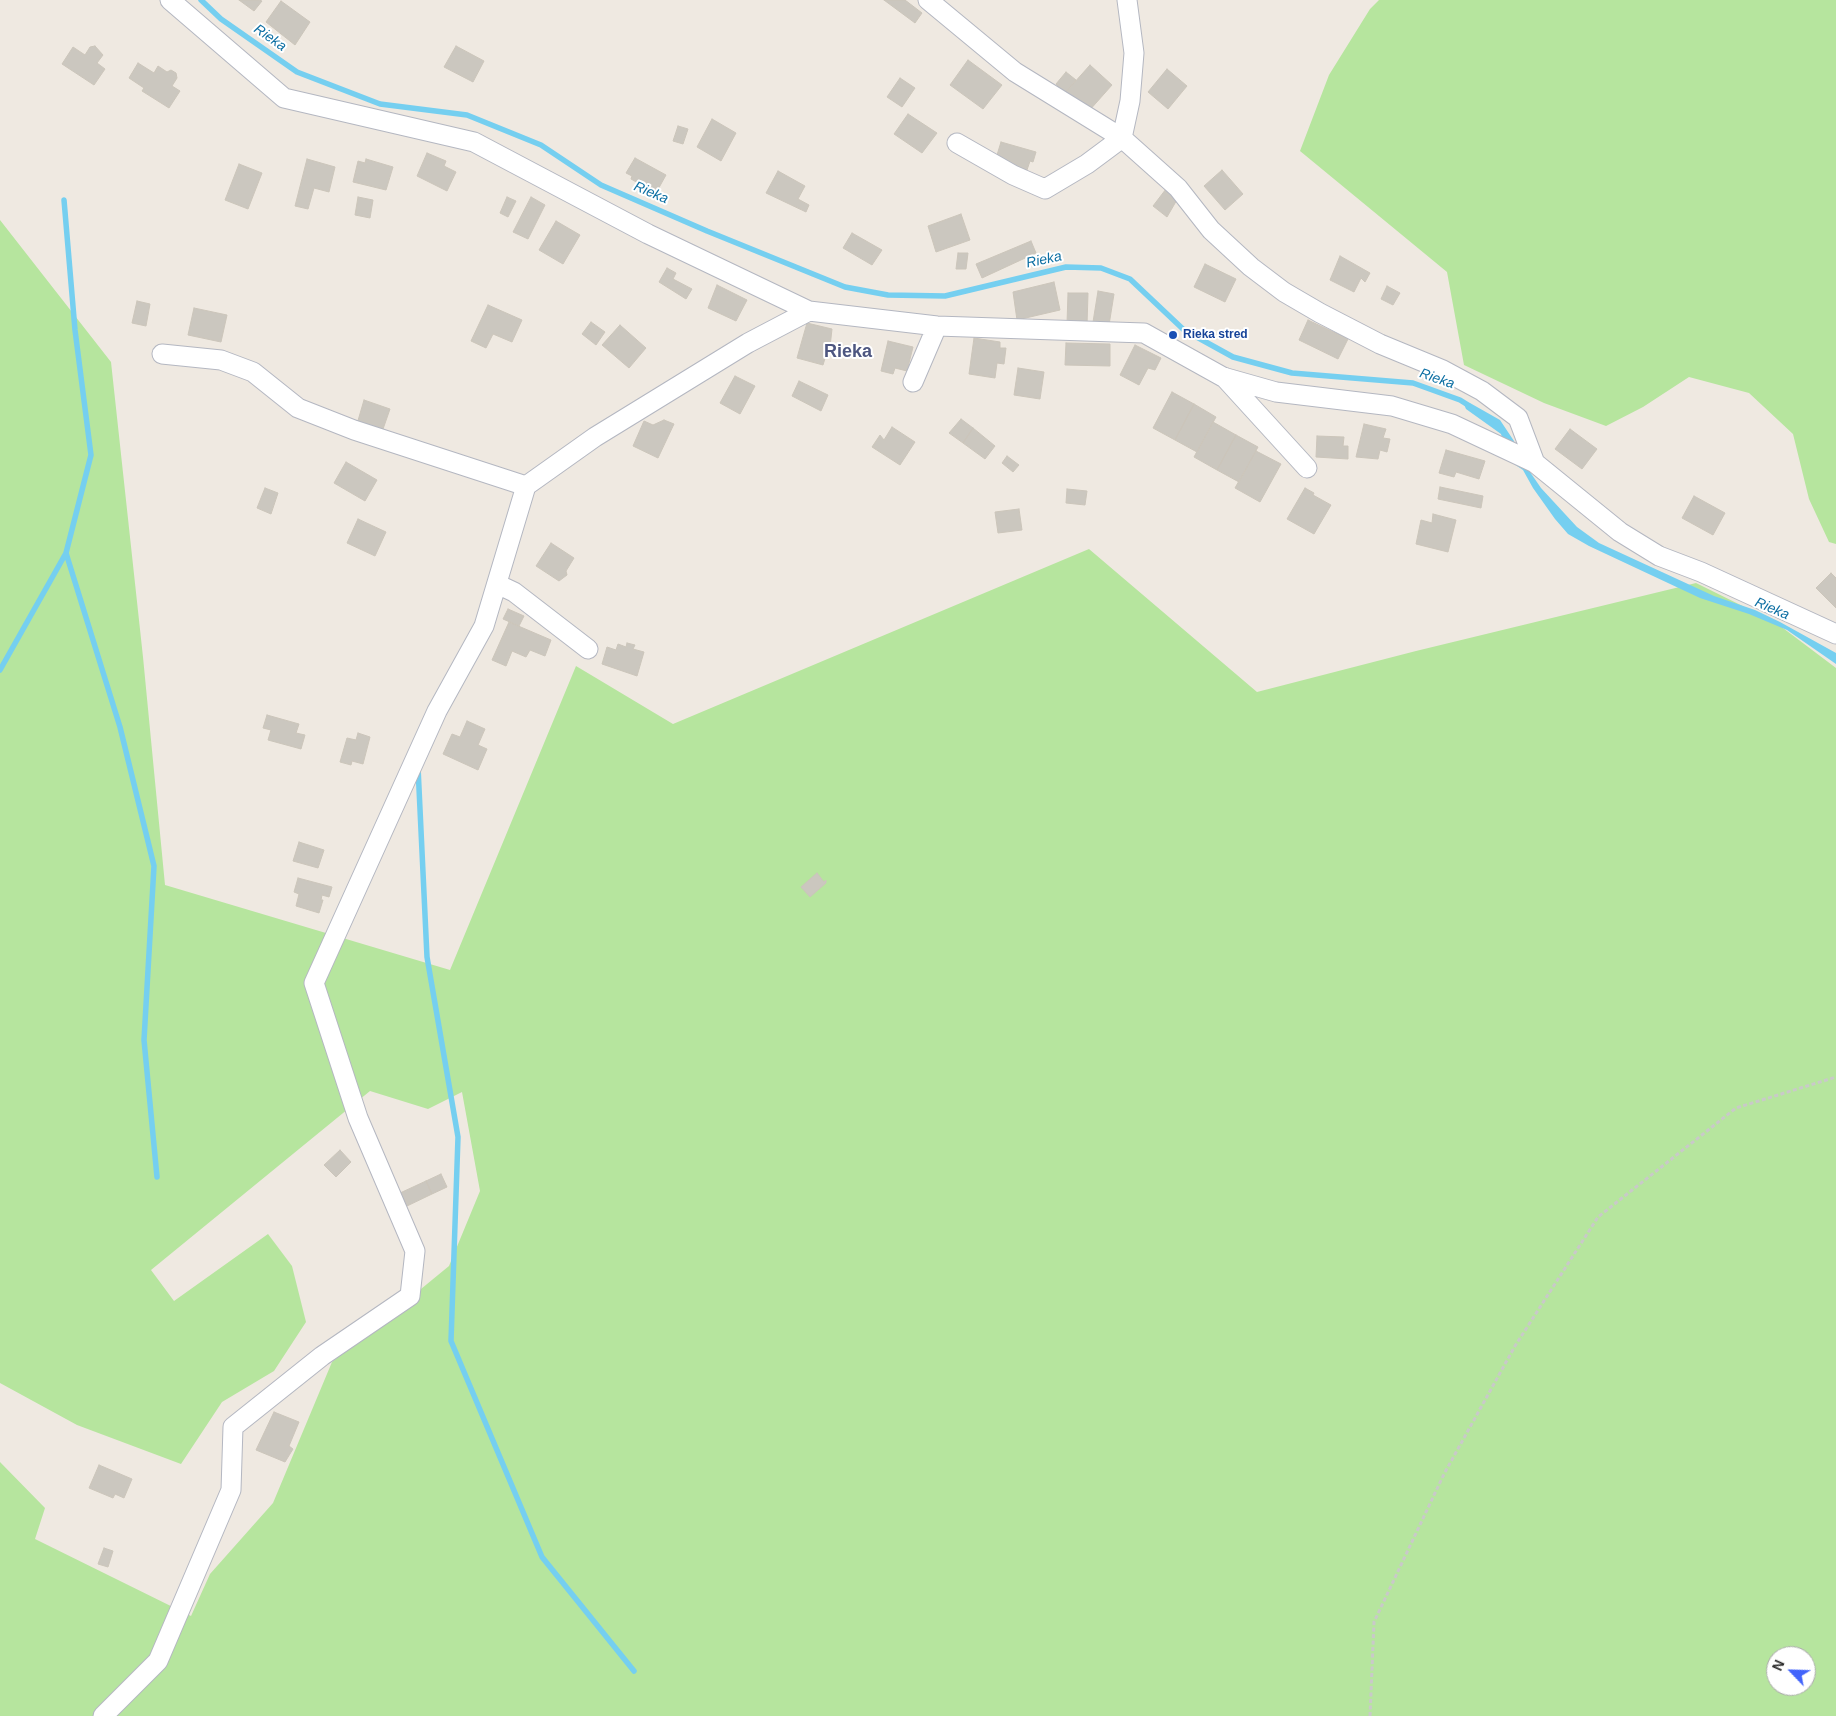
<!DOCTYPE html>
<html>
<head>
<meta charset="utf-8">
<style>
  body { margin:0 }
  #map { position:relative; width:1836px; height:1716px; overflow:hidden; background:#efe9e1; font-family:Arial,sans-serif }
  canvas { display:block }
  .north { position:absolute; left:1766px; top:1646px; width:50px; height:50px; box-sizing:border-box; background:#fff; border:1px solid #ababab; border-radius:50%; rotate:294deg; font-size:14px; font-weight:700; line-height:20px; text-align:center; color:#2e2e2e }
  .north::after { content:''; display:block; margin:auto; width:18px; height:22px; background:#4264fb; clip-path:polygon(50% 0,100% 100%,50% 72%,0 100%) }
</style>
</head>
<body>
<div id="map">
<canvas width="1836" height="1716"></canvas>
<div class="north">N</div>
</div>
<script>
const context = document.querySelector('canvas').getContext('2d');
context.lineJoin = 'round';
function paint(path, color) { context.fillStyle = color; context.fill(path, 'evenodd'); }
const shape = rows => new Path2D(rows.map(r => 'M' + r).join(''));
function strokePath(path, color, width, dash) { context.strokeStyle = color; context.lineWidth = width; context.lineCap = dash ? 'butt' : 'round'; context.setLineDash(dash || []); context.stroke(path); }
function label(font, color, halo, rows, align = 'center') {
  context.font = font + ' Arial,sans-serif'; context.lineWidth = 4; context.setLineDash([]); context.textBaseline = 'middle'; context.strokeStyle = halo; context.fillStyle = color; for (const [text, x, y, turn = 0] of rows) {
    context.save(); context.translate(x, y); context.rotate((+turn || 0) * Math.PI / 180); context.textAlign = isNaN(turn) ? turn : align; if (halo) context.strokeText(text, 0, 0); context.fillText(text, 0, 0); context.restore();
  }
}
const green = shape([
  [1379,0,1836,0,1836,544,1829,542,1809,499,1793,434,1749,393,1689,377,1643,407,1606,426,1544,403,1464,365,1447,272,1300,151,1329,75,1370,9],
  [0,220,111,362,143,657,165,885,450,970,576,666,673,724,1089,549,1257,692,1416,651,1696,583,1775,622,1836,668,1836,1716,0,1716,0,1462,45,1508,35,1539,191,1616,210,1574,273,1503,332,1362,449,1266,480,1191,462,1092,428,1109,370,1091,151,1270,174,1301,268,1234,292,1266,306,1322,274,1371,222,1402,181,1464,77,1425,0,1383],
  [1776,1656,1806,1656,1806,1686,1776,1686]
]);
const water = shape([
  [1463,402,1470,403,1500,420,1514,441,1519,456,1541,488,1577,527,1599,543,1714,596,1755,610,1780,622,1836,653,1836,664,1787,630,1749,614,1700,598,1589,546,1568,534,1555,519,1533,488,1523,470,1508,460,1501,434,1466,409]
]);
const stream = shape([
  [201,0,221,19,297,72,380,104,467,115,541,145,601,185,707,231,845,287,888,295,945,296,1066,267,1101,268,1130,279,1184,330,1233,357,1292,373,1413,383,1460,400,1468,405],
  [64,200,75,330,91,455,66,553,120,727,154,866,144,1040,157,1177],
  [0,670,66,553],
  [418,767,427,957,458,1137,451,1341,542,1557,634,1671]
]);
const building = shape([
  [239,0,259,0,262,1,254,11,239,0],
  [884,0,905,0,922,13,915,23,884,0],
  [281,1,310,22,295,45,266,22,281,1],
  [95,46,103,55,97,63,105,69,94,85,62,64,73,47,85,55,90,47,95,46],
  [456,46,484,61,473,82,444,67,456,46],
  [968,60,1002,85,983,109,950,85,968,60],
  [138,63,154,73,158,66,167,72,171,70,176,73,177,78,172,86,180,91,169,108,142,91,144,88,129,78,138,63],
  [1090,65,1112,85,1088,112,1065,93,1090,65],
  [1167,69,1187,86,1168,109,1148,92,1167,69],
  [1066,72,1076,80,1065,93,1056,84,1066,72],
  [900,78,915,88,902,107,887,97,900,78],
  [908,114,937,133,922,153,894,134,908,114],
  [712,119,736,133,721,161,697,147,712,119],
  [678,126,688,129,683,144,673,141,678,126],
  [1001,142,1036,152,1033,162,1030,161,1027,170,999,162,1000,156,997,155,1001,142],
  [427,153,446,161,444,166,456,172,447,191,417,176,427,153],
  [635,158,666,175,656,193,631,179,632,176,626,173,635,158],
  [307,159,335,167,329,192,314,188,308,209,295,206,307,159],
  [366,159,393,167,386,190,353,182,358,161,365,163,366,159],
  [239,164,262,173,248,209,225,200,239,164],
  [1222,170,1243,194,1225,210,1204,186,1222,170],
  [778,171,805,186,798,199,809,205,806,212,766,193,778,171],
  [1166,189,1178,198,1167,217,1153,206,1166,189],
  [358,197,373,200,370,218,355,215,358,197],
  [507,197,516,201,508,217,500,213,507,197],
  [531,197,545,205,528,239,513,232,531,197],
  [961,214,970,240,936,252,928,226,961,214],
  [556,221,580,235,563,264,539,250,556,221],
  [852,233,882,250,872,265,843,248,852,233],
  [1031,241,1036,253,982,278,976,264,1031,241],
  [958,253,968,253,966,269,956,269,958,253],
  [1340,256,1370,273,1365,282,1361,278,1354,292,1330,280,1340,256],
  [1205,264,1236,279,1225,302,1194,287,1205,264],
  [667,268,676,273,673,279,692,289,686,299,659,282,667,268],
  [1054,282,1060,310,1017,320,1013,292,1054,282],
  [717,285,747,300,736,321,708,308,717,285],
  [1387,286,1400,293,1393,305,1381,299,1387,286],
  [1098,291,1114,294,1109,325,1093,322,1098,291],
  [1068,293,1088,293,1087,325,1067,324,1068,293],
  [137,301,150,304,146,326,132,323,137,301],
  [488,305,522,320,512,342,493,334,486,348,471,341,488,305],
  [194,308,227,315,221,342,188,335,194,308],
  [1308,320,1348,339,1338,359,1299,340,1308,320],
  [591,322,605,332,596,345,582,334,591,322],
  [807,323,832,329,829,356,826,355,823,365,797,358,807,323],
  [620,325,646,348,629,368,602,345,620,325],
  [974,338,1000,342,1000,348,1006,348,1004,364,997,363,995,378,969,374,974,338],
  [888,341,913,347,907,371,895,368,893,374,881,371,888,341],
  [1066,343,1110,344,1110,366,1065,365,1066,343],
  [1135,345,1161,358,1155,370,1148,368,1139,385,1120,375,1135,345],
  [1018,368,1044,372,1040,399,1014,395,1018,368],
  [735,376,755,386,740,414,720,403,735,376],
  [799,381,828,395,821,411,792,396,799,381],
  [1172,392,1194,404,1175,440,1153,428,1172,392],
  [364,400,390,409,382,432,357,424,364,400],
  [1194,404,1216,417,1197,452,1175,440,1194,404],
  [961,419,973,428,963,443,949,433,961,419],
  [664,420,674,424,658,458,633,446,644,421,653,425,664,420],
  [1213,422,1236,435,1217,470,1194,457,1213,422],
  [1364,424,1386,429,1383,438,1390,439,1387,452,1380,450,1378,459,1356,457,1364,424],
  [892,427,915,442,900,465,872,447,880,435,884,440,892,427],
  [973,428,995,446,985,459,963,443,973,428],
  [1570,429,1597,449,1582,469,1555,449,1570,429],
  [1236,435,1258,447,1239,482,1217,470,1236,435],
  [1317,436,1344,437,1343,446,1348,446,1348,459,1316,457,1317,436],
  [1446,450,1485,461,1479,479,1456,472,1454,477,1439,473,1446,450],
  [1256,451,1281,464,1260,502,1235,488,1256,451],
  [1007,456,1019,465,1013,472,1002,463,1007,456],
  [346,462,377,480,365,501,334,483,346,462],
  [1440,487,1483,496,1481,508,1438,499,1440,487],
  [265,488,278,493,271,514,257,508,265,488],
  [1305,488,1314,493,1313,495,1331,505,1314,534,1287,519,1305,488],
  [1067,489,1087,491,1085,505,1066,503,1067,489],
  [1694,496,1725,513,1713,535,1682,518,1694,496],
  [1019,509,1022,530,998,533,995,512,1019,509],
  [1433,514,1456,520,1448,552,1416,544,1421,520,1432,523,1433,514],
  [358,519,386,532,375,556,347,543,358,519],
  [551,543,574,558,566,571,567,575,559,581,536,566,551,543],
  [1831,573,1836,578,1836,608,1816,588,1831,573],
  [508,609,524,616,519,626,503,619,508,609],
  [509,622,551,640,545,656,530,650,526,657,512,651,506,666,492,660,509,622],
  [627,643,635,645,633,649,644,652,637,676,602,664,607,647,616,650,618,644,626,647,627,643],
  [267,715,299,724,296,733,305,735,301,749,268,740,271,730,263,728,267,715],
  [467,721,485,729,478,745,487,749,478,770,443,754,452,734,460,737,467,721],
  [358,733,370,737,363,764,352,761,351,765,340,762,347,738,356,740,358,733],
  [299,842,324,850,318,868,293,861,299,842],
  [817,873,824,882,826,880,826,883,810,897,801,887,817,873],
  [298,878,332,887,329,897,322,895,321,900,323,900,319,913,296,906,299,894,294,892,298,878],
  [340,1150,351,1162,336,1177,324,1165,340,1150],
  [441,1174,447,1187,432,1194,426,1181,441,1174],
  [426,1181,432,1194,407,1206,400,1193,426,1181],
  [274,1412,299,1422,289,1446,293,1449,285,1462,256,1450,274,1412],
  [99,1465,132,1479,124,1498,115,1494,113,1498,89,1488,99,1465],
  [104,1548,113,1551,108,1567,98,1564,104,1548]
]);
const path = shape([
  [1370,1716,1374,1622,1444,1474,1515,1346,1598,1217,1736,1108,1836,1077]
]);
const minor = shape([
  [170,0,284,98,474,142,648,234,809,311,937,326,1144,333,1223,377,1276,392,1392,406,1452,424,1535,463,1620,532,1659,556,1701,572,1836,634],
  [928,0,1015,72,1122,138,1178,188,1211,230,1251,267,1284,292,1320,313,1380,344,1443,370,1482,391,1518,418,1535,463],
  [957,143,1013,175,1045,189,1087,164,1122,138,1130,101,1134,53,1127,0],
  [162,354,221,360,253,372,298,408,354,430,526,486],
  [1224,377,1307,468],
  [913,382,937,326],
  [497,584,514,592,588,649],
  [103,1716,158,1661,231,1490,233,1427,322,1356,410,1296,415,1251,358,1118,314,983,437,711,484,626,526,486,595,437,748,343,809,311]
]);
const markers = [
  [1173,335,5,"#1a4fb4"]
];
const transitNames = [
  ["Rieka stred",1183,335]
];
const waterNames = [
  ["Rieka",270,38,35],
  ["Rieka",651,193,23],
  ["Rieka",1044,260,-12],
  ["Rieka",1437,379,19],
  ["Rieka",1772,609,23]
];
const districtNames = [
  ["Rieka",848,352]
];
paint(green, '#b6e59e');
paint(water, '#75cff0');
strokePath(stream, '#75cff0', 5.5);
paint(building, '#cbc7bf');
strokePath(building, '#cbc5ba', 1);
strokePath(minor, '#b4b7c1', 21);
strokePath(path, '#c9c9c9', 3, [4, 2.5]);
strokePath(minor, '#fff', 19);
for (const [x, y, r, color] of markers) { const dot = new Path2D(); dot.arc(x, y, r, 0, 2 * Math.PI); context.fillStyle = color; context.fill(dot); strokePath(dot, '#fff', 2); }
label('bold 12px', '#164399', '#fff', transitNames, 'left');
label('italic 14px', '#0d6fa3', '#fff', waterNames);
label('bold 18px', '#4d5680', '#fff', districtNames);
</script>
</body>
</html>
